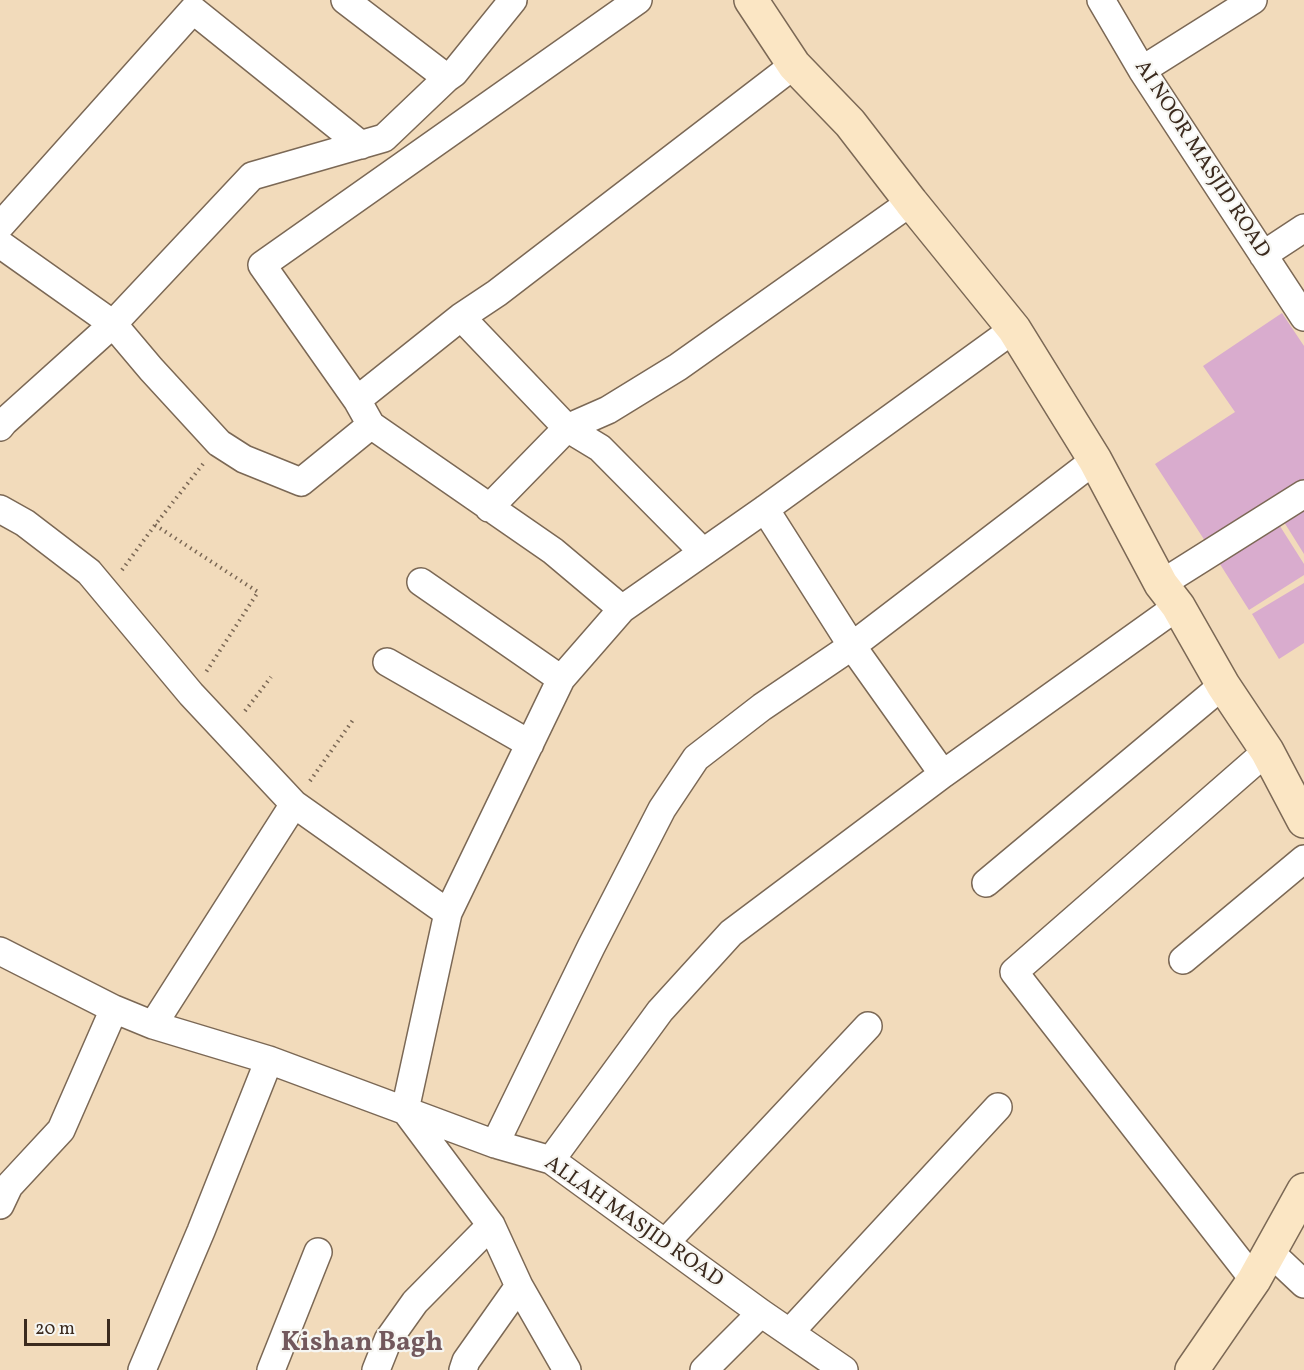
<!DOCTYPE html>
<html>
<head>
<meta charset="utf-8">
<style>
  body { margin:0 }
  #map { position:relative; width:1304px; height:1370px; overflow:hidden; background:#f2dbbb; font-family:Vollkorn,serif }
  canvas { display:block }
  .scale { position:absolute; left:24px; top:1319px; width:86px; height:27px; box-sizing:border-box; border:3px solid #3b2a1e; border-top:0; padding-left:8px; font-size:18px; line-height:21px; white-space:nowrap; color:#3b2a1e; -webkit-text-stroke:4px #f6f6f2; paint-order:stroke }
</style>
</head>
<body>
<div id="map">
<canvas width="1304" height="1370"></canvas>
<div class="scale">20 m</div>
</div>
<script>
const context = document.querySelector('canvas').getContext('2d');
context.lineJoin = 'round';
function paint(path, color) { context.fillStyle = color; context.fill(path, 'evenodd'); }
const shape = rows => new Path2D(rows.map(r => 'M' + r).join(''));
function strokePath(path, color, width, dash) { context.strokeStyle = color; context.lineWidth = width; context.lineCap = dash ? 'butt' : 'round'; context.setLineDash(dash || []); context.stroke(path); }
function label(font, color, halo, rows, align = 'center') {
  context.font = font + ' Vollkorn,serif'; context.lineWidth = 4.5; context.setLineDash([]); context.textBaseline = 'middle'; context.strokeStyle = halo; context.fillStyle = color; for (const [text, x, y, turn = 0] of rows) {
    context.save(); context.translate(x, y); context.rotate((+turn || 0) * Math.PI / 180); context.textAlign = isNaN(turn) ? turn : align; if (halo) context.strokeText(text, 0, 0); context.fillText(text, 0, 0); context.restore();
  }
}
const building = shape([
  [1282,313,1304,346,1304,481,1207,544,1155,464,1235,412,1203,366],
  [1304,509,1304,554,1284,522],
  [1278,523,1304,564,1304,575,1249,610,1218,561],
  [1304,583,1304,643,1279,659,1252,614]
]);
const path = shape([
  [155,525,258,592,206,672],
  [122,570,155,525,203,464],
  [245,711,271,677],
  [310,781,353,720]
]);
const street = shape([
  [345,0,447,78],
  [1101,0,1142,70,1304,317],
  [1142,70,1253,0],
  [0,226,193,10,361,145],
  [0,244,113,324,151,369,219,443,244,459,301,482,371,425],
  [1263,255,1304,228],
  [357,400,461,317],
  [0,427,4,422,113,324,252,176,384,138,447,78,454,73,513,0],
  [489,508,567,428,608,410,678,367,911,202],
  [0,509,25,523,89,572,191,694,294,804,448,913],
  [765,509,852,646,943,774],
  [703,552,600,448,567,428,461,317,497,293,794,65],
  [421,582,561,679],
  [1161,584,1304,494],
  [622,609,553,551,371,425,357,400,262,265,638,0],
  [387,662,530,744],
  [986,883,1223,685],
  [0,951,114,1009,153,1025,269,1060,495,1144,551,1160,761,1313,844,1370],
  [1183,960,1304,859],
  [153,1025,294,804],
  [495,1144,591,947,662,809,696,758,762,707,852,646,1095,460],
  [551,1160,660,1011,731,933,943,774,1178,606],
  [0,1205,9,1186,61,1130,114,1009],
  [665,1243,868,1026],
  [1270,1252,1304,1284],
  [1254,1280,1014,972,1267,751],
  [790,1332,998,1107],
  [142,1370,201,1231,269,1060],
  [271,1370,318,1252],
  [376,1370,388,1340,415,1302,491,1225],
  [463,1370,466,1361,519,1286],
  [567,1370,519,1286,491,1225,405,1110,448,913,561,679,622,609,765,509,1014,329],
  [704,1370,761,1313]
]);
const secondary = shape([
  [751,0,794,65,850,123,911,202,1014,329,1095,460,1161,584,1178,606,1223,685,1267,751,1304,821],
  [1192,1370,1254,1280,1304,1190]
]);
const streetNames = [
  ["AI NOOR MASJID ROAD",1201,160,57],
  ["ALLAH MASJID ROAD",633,1223,35]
];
const districtNames = [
  ["Kishan Bagh",362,1345]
];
paint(building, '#d9acce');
strokePath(street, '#7b6855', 30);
strokePath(secondary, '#7b6855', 36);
strokePath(path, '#7b6855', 4, [1.5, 4.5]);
strokePath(street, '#fff', 27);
strokePath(secondary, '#fbe6c4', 33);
label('21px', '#3b2a1e', '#f6f6f2', streetNames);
label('bold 27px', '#72585c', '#f6f6f2', districtNames);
</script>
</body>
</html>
